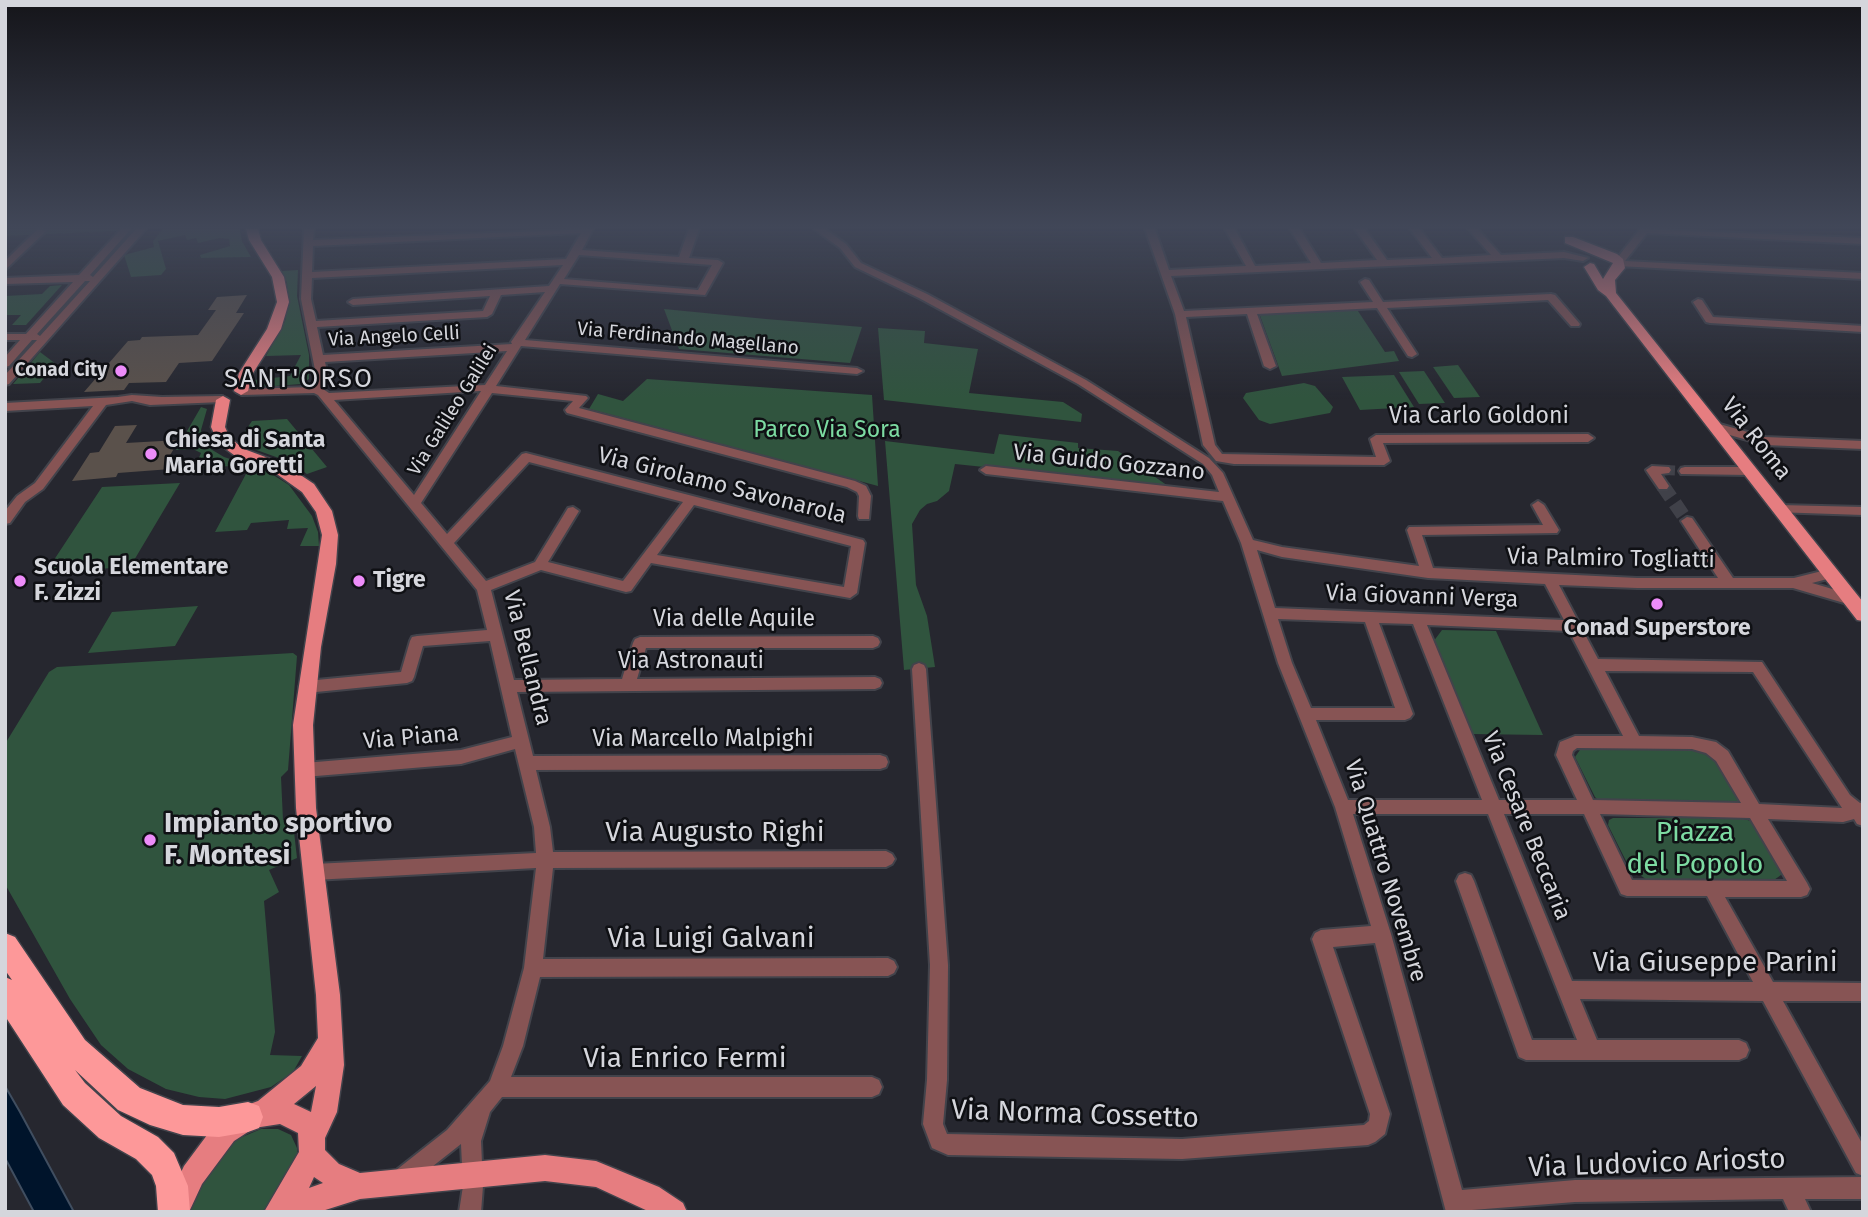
<!DOCTYPE html>
<html>
<head>
<meta charset="utf-8">
<style>
  body { margin:0 }
  #map { position:relative; width:1868px; height:1217px; overflow:hidden; background:#26272f; font-family:"Fira Sans",sans-serif }
  canvas { display:block }
  .frame { position:absolute; inset:0; border:7px solid #d5d6dc; pointer-events:none }
</style>
</head>
<body>
<div id="map">
<canvas width="1868" height="1217"></canvas>
<div class="frame"></div>
</div>
<script>
const context = document.querySelector('canvas').getContext('2d');
context.lineJoin = 'round';
function paint(path, color) { context.fillStyle = color; context.fill(path, 'evenodd'); }
const shape = rows => new Path2D(rows.map(r => 'M' + r).join(''));
function strokePath(path, color, width, dash) { context.strokeStyle = color; context.lineWidth = width; context.lineCap = dash ? 'butt' : 'round'; context.setLineDash(dash || []); context.stroke(path); }
function label(font, color, halo, rows, align = 'center') {
  context.font = font + ' "Fira Sans",sans-serif'; context.lineWidth = 5; context.setLineDash([]); context.textBaseline = 'middle'; context.strokeStyle = halo; context.fillStyle = color; for (const [text, x, y, turn = 0] of rows) {
    context.save(); context.translate(x, y); context.rotate((+turn || 0) * Math.PI / 180); context.textAlign = isNaN(turn) ? turn : align; if (halo) context.strokeText(text, 0, 0); context.fillText(text, 0, 0); context.restore();
  }
}
const green = shape([
  [5,229,119,229,117,231,5,236],
  [163,229,240,229,242,241,251,257,201,258,200,255,230,246,229,239,220,238,198,243,196,238,187,240,185,235,158,241,166,269,161,275,131,277,124,255,154,247,153,241],
  [298,270,297,296,309,355,309,379,301,384,249,388,254,380,290,376,301,355,266,356,285,321,288,302,287,283,282,271],
  [62,285,26,325,12,325,21,315,5,315,5,296,42,294,50,286],
  [1356,308,1385,352,1394,351,1399,361,1282,376,1259,313],
  [664,309,766,319,862,327,850,363,679,349],
  [878,328,925,331,924,343,978,349,969,393,1063,402,1082,414,1081,422,884,400],
  [40,352,56,364,40,383,13,384],
  [1458,365,1480,397,1454,398,1433,367],
  [1424,371,1445,403,1419,404,1399,372],
  [1394,375,1414,407,1360,410,1342,377],
  [647,379,872,395,878,486,589,409,598,394,623,401],
  [1304,383,1315,386,1333,407,1330,413,1270,424,1259,420,1243,398,1246,393],
  [201,407,207,409,201,430,204,445,224,457,267,471,289,485,312,516,318,532,319,546,300,546,308,528,287,529,289,520,251,523,247,530,215,532,247,472,240,466,195,467,201,453,193,449,176,450],
  [287,419,327,467,307,474,290,462,237,443,252,421],
  [999,434,1078,443,1078,448,1118,451,1168,486,955,464,949,491,937,501,927,504,920,510,912,524,916,585,927,616,935,667,904,670,885,441,994,454],
  [180,483,130,567,46,572,102,487],
  [198,606,175,646,88,653,112,612],
  [1442,630,1496,631,1543,735,1472,734,1433,642],
  [293,653,297,656,288,770,281,777,283,820,293,823,297,858,269,870,279,892,264,901,275,1032,270,1055,302,1056,293,1072,271,1087,225,1099,199,1097,166,1089,128,1069,101,1045,70,999,5,884,5,744,49,672,57,667],
  [1582,747,1692,747,1706,750,1718,759,1740,797,1739,801,1732,804,1599,801,1595,797,1575,757],
  [1613,818,1740,818,1751,821,1758,826,1782,867,1781,875,1774,880,1647,880,1629,867,1608,825,1609,820],
  [261,1129,278,1129,291,1135,297,1148,297,1163,270,1212,185,1212,197,1187,228,1143]
]);
const water = shape([
  [5,1086,20,1112,74,1212,34,1212,5,1158,5,1086]
]);
const building = shape([
  [247,295,236,313,244,313,212,361,179,363,166,382,129,383,124,390,84,392,128,341,140,340,142,337,198,335,216,310,208,310,217,297],
  [137,425,126,443,179,440,169,457,179,456,171,469,118,473,116,477,72,481,90,453,99,452,115,426]
]);
const minorTunnelFar1 = shape([
  [1665,470,1685,471]
]);
const minorTunnel = shape([
  [1663,486,1687,521]
]);
const minor = shape([
  [38,229,46,231,5,270,5,261,38,229],
  [121,229,131,229,90,275,93,277,136,229,146,229,9,384,5,385,5,375,37,340,32,340,9,366,5,367,5,357,20,340,5,340,5,334,26,334,73,282,5,284,5,278,79,275,121,229],
  [85,281,90,281,40,336,37,334,85,281],
  [304,229,314,229,313,240,593,229,582,250,679,257,689,229,699,229,689,258,718,260,723,263,705,295,560,284,525,340,857,368,863,371,857,374,521,346,496,386,586,396,588,398,579,408,855,481,866,486,871,496,869,519,859,519,858,516,859,496,857,492,847,487,567,413,565,410,573,401,492,393,421,503,447,534,522,454,526,453,863,540,865,543,857,593,850,598,651,563,631,591,626,592,541,570,491,590,514,680,622,679,633,643,635,639,640,637,873,636,878,638,880,642,878,646,873,648,646,648,637,679,875,677,880,679,882,683,880,687,875,689,517,692,533,756,880,755,886,757,888,762,886,767,880,769,536,770,550,827,553,852,886,851,892,854,895,859,892,864,886,867,553,868,543,959,888,958,894,961,897,967,894,973,888,976,540,977,523,1046,511,1077,872,1077,879,1080,882,1087,879,1094,872,1097,502,1097,490,1112,481,1141,483,1186,481,1212,459,1212,463,1186,461,1144,409,1185,402,1188,395,1185,392,1178,395,1171,447,1130,490,1081,503,1046,524,968,536,868,314,880,308,878,305,872,308,866,314,864,536,853,534,827,515,749,461,764,304,777,298,775,296,770,298,765,304,763,461,750,512,737,490,641,423,646,414,677,412,681,407,683,306,693,301,691,299,687,301,683,306,681,401,672,410,641,412,637,417,636,487,630,477,590,318,395,314,393,242,395,236,392,242,389,313,387,317,380,301,299,304,229],
  [581,233,566,259,312,272,313,246,581,233],
  [579,255,712,265,698,290,564,279,579,255],
  [563,265,549,286,353,299,348,302,353,305,490,296,483,311,316,321,311,299,312,278,563,265],
  [545,292,511,342,512,344,323,355,317,327,487,317,492,314,501,295,545,292],
  [507,351,485,385,329,393,323,389,329,380,325,362,507,351],
  [481,391,414,495,334,400,480,391,481,391],
  [529,462,683,502,623,581,548,562,579,511,573,507,568,508,535,562,486,581,454,543,529,462],
  [694,505,851,546,844,587,657,555,694,505],
  [814,229,825,229,846,244,861,263,927,294,1086,380,1209,458,1223,473,1253,540,1282,547,1419,566,1407,530,1409,527,1543,525,1532,505,1538,501,1544,505,1559,530,1557,533,1422,535,1433,568,1637,578,1718,578,1681,521,1687,517,1692,518,1733,578,1794,578,1830,569,1835,571,1837,574,1835,577,1812,583,1856,596,1858,600,1856,604,1851,605,1793,588,1637,588,1559,585,1598,659,1762,662,1850,795,1860,803,1863,802,1863,826,1857,824,1854,819,1843,822,1768,819,1807,883,1810,889,1807,895,1801,897,1725,897,1773,982,1863,983,1863,1001,1783,1001,1863,1145,1863,1176,1856,1173,1763,1001,1580,999,1597,1040,1739,1040,1746,1043,1749,1050,1746,1057,1739,1060,1526,1060,1519,1057,1456,881,1459,875,1465,873,1471,875,1474,881,1532,1040,1577,1040,1488,814,1353,814,1391,934,1462,1190,1575,1180,1863,1177,1863,1199,1805,1199,1811,1212,1789,1212,1783,1199,1575,1202,1446,1212,1375,943,1333,947,1390,1114,1385,1134,1375,1142,1368,1145,1182,1159,948,1155,932,1148,923,1124,927,1080,930,965,912,669,914,665,919,663,924,665,926,669,948,965,947,1080,943,1124,947,1134,1182,1139,1364,1125,1369,1121,1370,1114,1312,939,1315,933,1321,930,1371,926,1335,807,1278,663,1241,543,1223,501,986,474,980,470,986,466,1219,492,1212,475,1203,464,1078,384,919,298,855,267,840,248,814,229],
  [1257,550,1282,557,1428,578,1545,584,1564,620,1275,608,1257,550],
  [1278,619,1365,622,1395,708,1311,708,1292,663,1278,619],
  [1379,623,1413,624,1482,800,1348,800,1316,720,1405,720,1410,718,1413,714,1379,623],
  [1427,625,1569,631,1623,736,1575,736,1560,742,1556,755,1577,800,1499,800,1427,625],
  [1605,671,1753,672,1842,808,1759,804,1728,751,1716,742,1692,737,1639,736,1605,671],
  [1577,748,1692,749,1706,753,1716,761,1741,803,1593,800,1572,755,1573,751,1577,748],
  [1504,814,1584,814,1621,894,1627,896,1707,896,1753,982,1572,981,1504,814],
  [1600,814,1750,818,1787,881,1632,880,1600,814],
  [1145,229,1155,229,1169,270,1246,266,1225,229,1235,229,1255,266,1311,263,1290,229,1300,229,1321,263,1377,260,1355,229,1365,229,1387,260,1432,258,1410,229,1420,229,1442,258,1491,255,1468,229,1478,229,1501,255,1564,252,1588,258,1583,261,1564,258,1171,276,1184,311,1373,302,1360,282,1365,279,1369,280,1383,302,1551,294,1555,295,1580,324,1579,326,1571,326,1548,300,1387,308,1417,354,1412,357,1408,356,1377,308,1257,314,1276,366,1270,369,1264,366,1247,314,1186,317,1215,445,1222,454,1376,457,1370,439,1376,435,1588,434,1594,438,1588,442,1383,443,1390,461,1384,465,1234,464,1216,461,1203,445,1175,314,1145,229],
  [1640,229,1863,238,1863,244,1647,233,1625,261,1863,273,1863,279,1618,266,1614,262,1640,229],
  [1698,299,1702,300,1713,317,1863,326,1863,332,1710,323,1706,322,1693,302,1698,299],
  [132,395,162,397,222,396,228,399,222,402,150,405,132,401,106,405,43,489,25,502,10,523,5,524,5,511,17,496,35,483,93,406,5,411,5,403,118,397,132,395],
  [1716,423,1765,437,1863,441,1863,449,1765,445,1712,430,1710,427,1716,423],
  [1652,466,1669,467,1671,470,1669,473,1661,474,1669,486,1667,489,1659,489,1648,473,1646,470,1652,466],
  [1685,467,1750,467,1756,471,1750,475,1681,474,1679,471,1681,468,1685,467],
  [1779,505,1863,507,1863,515,1774,512,1773,509,1779,505]
]);
const major = shape([
  [246,229,258,229,261,240,284,277,289,302,281,329,253,373,248,391,241,395,234,391,239,373,267,329,277,302,272,277,249,240,246,229],
  [1565,237,1573,237,1617,254,1623,259,1625,268,1615,280,1616,293,1863,602,1863,621,1857,620,1606,296,1598,290,1584,267,1590,263,1594,264,1603,279,1613,263,1565,243,1565,237],
  [223,396,230,400,225,427,230,438,244,449,284,464,314,484,332,511,338,535,336,564,321,647,313,725,316,808,340,995,344,1065,337,1112,325,1138,325,1150,339,1164,360,1173,545,1155,596,1161,659,1187,683,1203,687,1212,650,1212,596,1187,545,1181,360,1199,319,1212,264,1212,299,1152,298,1133,280,1124,254,1128,234,1141,202,1184,189,1212,168,1212,165,1205,184,1166,216,1123,239,1108,258,1101,301,1066,318,1038,316,995,296,808,293,725,322,535,316,512,302,492,274,472,234,455,219,444,211,427,216,400,223,396],
  [316,1086,311,1112,294,1104,316,1086],
  [314,1177,323,1183,309,1188,314,1177]
]);
const highway = shape([
  [5,933,15,937,85,1040,140,1088,183,1105,219,1107,248,1102,259,1106,263,1117,259,1128,248,1132,219,1137,183,1135,150,1125,118,1110,75,1070,85,1083,121,1116,158,1137,174,1153,188,1186,190,1212,158,1212,156,1186,152,1175,136,1159,99,1138,63,1105,5,1016,5,977,12,980,5,970,5,933]
]);
const markers = [
  [121,371,7,"#ed8cf9"],
  [151,454,7,"#ed8cf9"],
  [20,581,7,"#ed8cf9"],
  [359,581,7,"#ed8cf9"],
  [1657,604,7,"#ed8cf9"],
  [150,840,7,"#ed8cf9"]
];
const farStreetnames = [
  ["Via Angelo Celli",394,337,-3],
  ["Via Ferdinando Magellano",688,339,5],
  ["Via Galileo Galilei",453,410,-58]
];
const farPoinames = [
  ["Conad City",107,371]
];
const streetNames = [
  ["Via Carlo Goldoni",1479,417],
  ["Via Roma",1756,439,52],
  ["Via Guido Gozzano",1109,463,6],
  ["Via Girolamo Savonarola",722,486,14],
  ["Via Palmiro Togliatti",1611,559,1],
  ["Via Giovanni Verga",1422,597,2],
  ["Via delle Aquile",734,620],
  ["Via Bellandra",527,658,76],
  ["Via Astronauti",691,662],
  ["Via Piana",411,738,-5],
  ["Via Marcello Malpighi",703,740],
  ["Via Cesare Beccaria",1526,826,68],
  ["Via Quattro Novembre",1385,871,73]
];
const parkNames = [
  ["Parco Via Sora",827,431]
];
const poiNames = [
  ["Chiesa di Santa",165,441],
  ["Maria Goretti",165,467],
  ["Scuola Elementare",34,568],
  ["F. Zizzi",34,594],
  ["Tigre",373,581],
  ["Conad Superstore",1657,629,"center"]
];
const quarterNames = [
  ["SANT'ORSO",299,380]
];
const nearPoinames = [
  ["Impianto sportivo",164,824],
  ["F. Montesi",164,856]
];
const nearStreetnames = [
  ["Via Augusto Righi",715,833],
  ["Via Luigi Galvani",711,939],
  ["Via Giuseppe Parini",1715,963],
  ["Via Enrico Fermi",685,1059],
  ["Via Norma Cossetto",1075,1115,2],
  ["Via Ludovico Ariosto",1657,1164,-2]
];
const nearParknames = [
  ["Piazza",1695,833],
  ["del Popolo",1695,865]
];
paint(green, '#30543e');
paint(water, '#00142b');
strokePath(water, '#404e60', 2);
paint(building, '#5a514b');
strokePath(minorTunnelFar1, '#404149', 10, [10, 5]);
strokePath(minorTunnel, '#404149', 14, [14, 7]);
strokePath(minor, '#42434b', 4);
strokePath(major, '#42434b', 3);
strokePath(highway, '#42434b', 3);
paint(minor, '#875454');
paint(major, '#e67d80');
paint(highway, '#fd9899');
const sky = context.createLinearGradient(0, 0, 0, 399);
sky.addColorStop(0, '#15151a');
sky.addColorStop(0.57, '#414758');
sky.addColorStop(1, '#41475800');
context.fillStyle = sky;
context.fillRect(0, 0, 1868, 399);
for (const [x, y, r, color] of markers) { const dot = new Path2D(); dot.arc(x, y, r, 0, 2 * Math.PI); context.fillStyle = color; context.fill(dot); strokePath(dot, '#0f1014', 2.5); }
label('19px', '#d5d6dc', '#0f1014', farStreetnames);
label('bold 19px', '#d5d6dc', '#0f1014', farPoinames, 'right');
label('23px', '#d5d6dc', '#0f1014', streetNames);
label('23px', '#7ddba2', '#0f1014', parkNames);
label('bold 23px', '#d5d6dc', '#0f1014', poiNames, 'left');
context.letterSpacing = '2px';
label('26px', '#d5d6dc', '#0f1014', quarterNames);
context.letterSpacing = '0px';
label('bold 28px', '#d5d6dc', '#0f1014', nearPoinames, 'left');
label('28px', '#d5d6dc', '#0f1014', nearStreetnames);
label('28px', '#7ddba2', '#0f1014', nearParknames);
</script>
</body>
</html>
